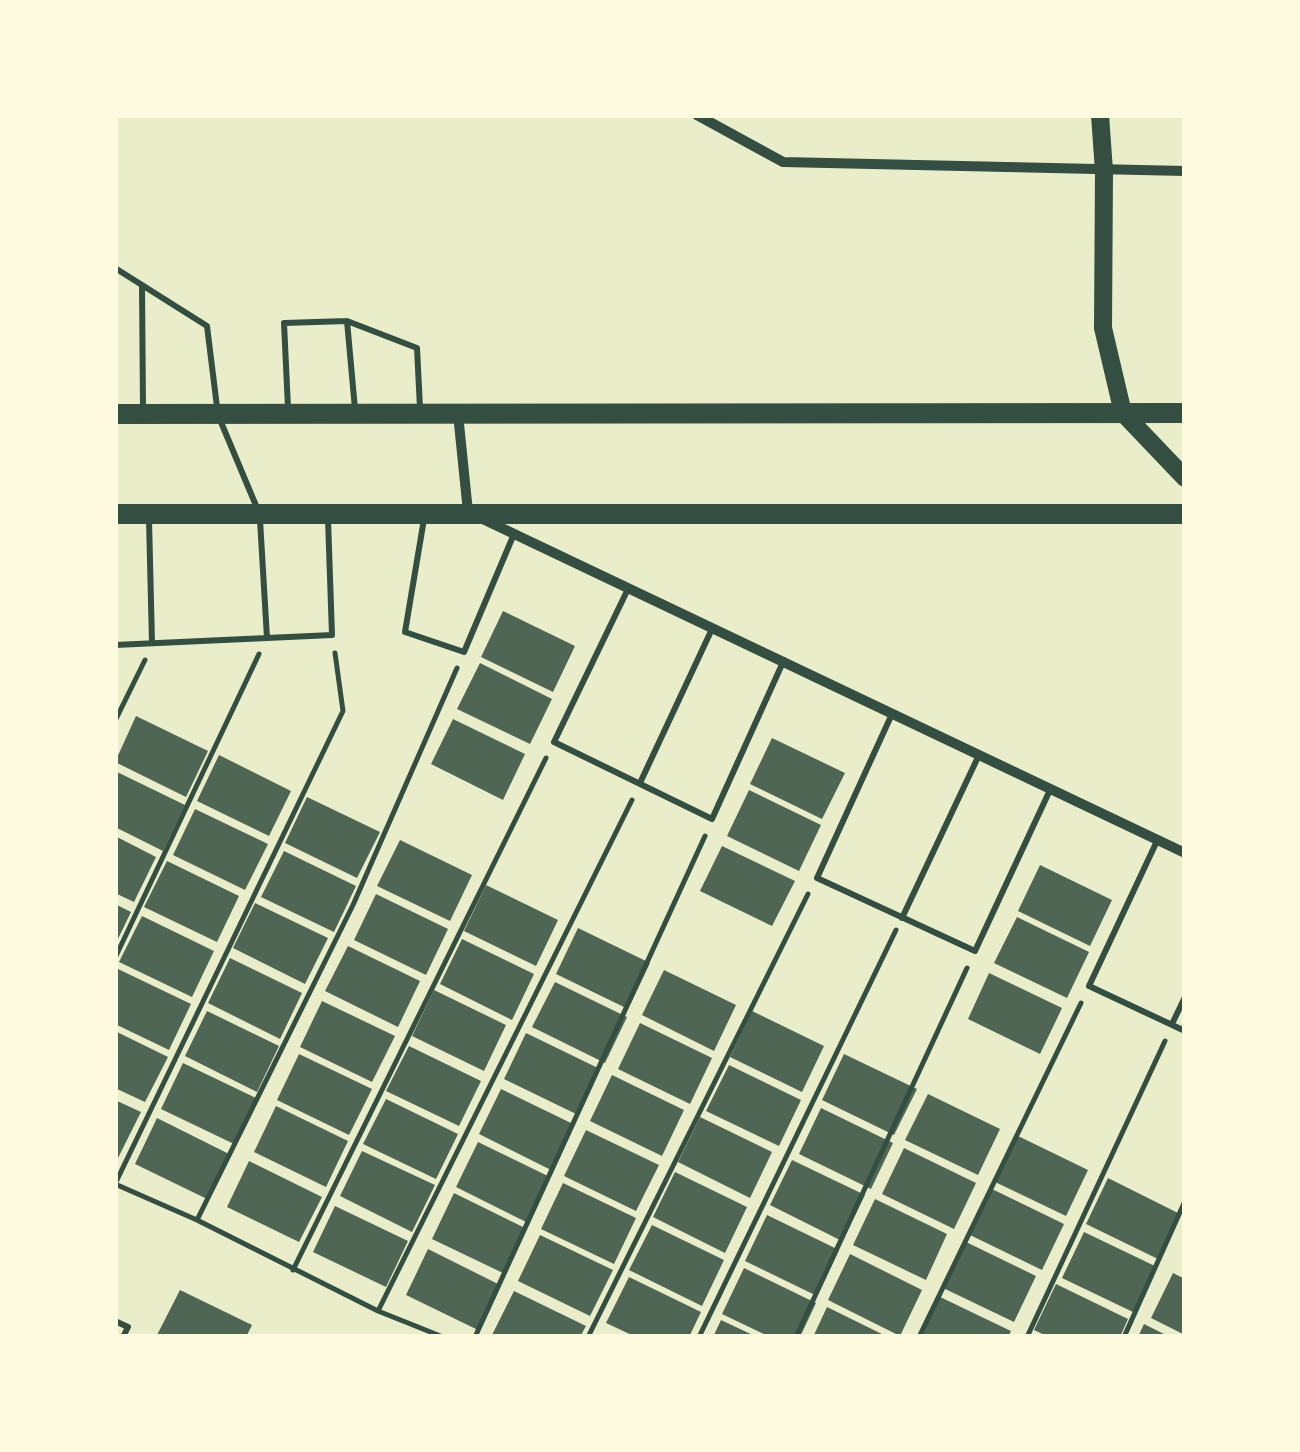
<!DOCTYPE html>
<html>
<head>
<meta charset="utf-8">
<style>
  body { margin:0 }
  #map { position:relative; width:1300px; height:1452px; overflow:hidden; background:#e9edc9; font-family:Georgia,serif }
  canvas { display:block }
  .frame { position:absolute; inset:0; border:118px solid #fefae0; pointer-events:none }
</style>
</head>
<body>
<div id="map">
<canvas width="1300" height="1452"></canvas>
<div class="frame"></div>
</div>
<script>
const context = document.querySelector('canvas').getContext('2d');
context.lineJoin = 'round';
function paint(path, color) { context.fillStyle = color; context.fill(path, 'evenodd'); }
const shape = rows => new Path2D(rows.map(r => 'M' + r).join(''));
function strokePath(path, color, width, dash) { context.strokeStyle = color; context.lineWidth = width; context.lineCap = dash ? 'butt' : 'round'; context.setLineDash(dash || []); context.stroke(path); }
const building = shape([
  [503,611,575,646,553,692,481,657],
  [480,663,552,699,530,744,457,709],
  [136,716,208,751,186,797,115,762],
  [453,719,525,754,503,800,431,764],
  [772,738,845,773,822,819,750,784],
  [219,755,291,791,269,836,197,801],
  [115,771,185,805,163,851,115,827],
  [749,790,821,825,799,871,727,836],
  [307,797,380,832,357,878,285,843],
  [195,809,268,844,245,890,173,855],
  [115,836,156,857,134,902,115,893],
  [400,840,472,875,450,921,377,886],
  [722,846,795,881,772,926,700,891],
  [284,851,356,886,334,932,261,897],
  [167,861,239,896,217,942,144,907],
  [1040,865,1112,900,1090,946,1018,911],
  [486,885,558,920,536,966,464,931],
  [376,894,448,929,426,975,354,940],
  [255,903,328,938,305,984,233,948],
  [115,904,131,912,115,945],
  [142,916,214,951,192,997,119,962],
  [1017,917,1089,952,1067,998,994,963],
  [578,928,650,963,628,1009,556,974],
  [462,939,534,974,512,1020,440,984],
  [348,946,420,981,398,1027,325,991],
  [230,958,302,993,280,1039,208,1003],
  [118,969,191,1004,169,1050,115,1024,115,976],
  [664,970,736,1005,714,1051,642,1015],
  [989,973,1062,1008,1040,1054,968,1019],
  [555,982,627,1017,605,1063,532,1027],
  [434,990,506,1025,484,1071,412,1036],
  [322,1001,395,1036,372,1082,300,1047],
  [207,1011,279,1046,257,1092,185,1056],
  [752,1011,824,1046,802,1092,730,1057],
  [640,1023,712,1058,690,1104,618,1069],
  [115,1031,168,1057,145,1102,115,1088],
  [526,1033,598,1068,576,1114,504,1079],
  [409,1046,481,1081,459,1126,386,1091],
  [299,1054,372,1089,349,1135,277,1100],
  [844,1054,917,1089,894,1135,822,1100],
  [183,1063,256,1098,234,1144,161,1109],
  [729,1065,801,1100,779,1146,706,1111],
  [612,1075,684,1110,662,1156,590,1121],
  [501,1089,573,1124,551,1170,479,1134],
  [928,1094,1000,1129,978,1175,905,1140],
  [386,1099,458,1134,436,1179,363,1144],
  [115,1100,141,1112,118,1158,115,1156],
  [276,1106,348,1141,326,1187,254,1152],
  [821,1108,893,1143,871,1189,799,1154],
  [700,1117,772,1152,750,1198,678,1162],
  [157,1118,229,1154,207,1199,135,1164],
  [586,1130,659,1165,636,1211,564,1176],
  [1016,1135,1088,1170,1066,1216,993,1181],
  [478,1142,550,1177,528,1223,456,1187],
  [904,1148,976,1183,954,1229,882,1194],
  [362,1151,435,1185,412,1232,340,1196],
  [792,1160,865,1195,842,1241,770,1205],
  [249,1161,322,1197,299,1242,227,1207],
  [675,1172,747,1207,725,1253,653,1217],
  [1108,1178,1180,1214,1158,1259,1086,1224],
  [563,1183,636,1218,614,1264,541,1229],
  [992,1189,1064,1224,1042,1270,970,1235],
  [454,1193,527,1229,505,1274,432,1239],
  [875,1199,947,1234,926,1280,853,1245],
  [335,1206,408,1241,386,1287,313,1252],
  [767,1215,839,1250,817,1296,745,1261],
  [652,1225,724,1260,702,1306,629,1270],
  [1084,1232,1157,1267,1135,1313,1062,1278],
  [540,1235,613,1270,590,1316,518,1281],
  [964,1241,1036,1276,1014,1322,941,1287],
  [428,1249,500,1285,478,1330,406,1295],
  [850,1254,922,1290,900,1336,828,1300],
  [744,1268,816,1303,800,1337,770,1337,722,1314],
  [1173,1273,1185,1279,1185,1335,1151,1318],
  [629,1277,701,1312,689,1337,636,1337,606,1323],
  [1056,1284,1128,1319,1120,1337,1049,1337,1034,1330],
  [180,1290,252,1325,246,1337,157,1335],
  [514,1291,586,1326,580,1337,491,1337],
  [938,1296,1011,1331,1008,1337,918,1337],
  [827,1307,888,1337,813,1337],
  [721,1320,757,1337,713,1337],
  [1144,1324,1170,1337,1138,1337]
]);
const path = shape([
  [115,721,145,660],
  [115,958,259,654],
  [115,1184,343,711,335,653],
  [115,1184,197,1220,378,1311,443,1337],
  [197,1220,353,905,457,668],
  [293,1270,546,758],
  [378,1311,632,800],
  [475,1337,705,836],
  [588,1337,808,894],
  [699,1337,896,930],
  [796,1337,967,968],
  [919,1337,1081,1003],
  [1027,1337,1165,1041],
  [1124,1337,1185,1201]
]);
const service = shape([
  [115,268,207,326,218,415,257,508],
  [142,286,143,408],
  [347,321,355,409],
  [288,408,284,323,347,321,417,348,420,408],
  [424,519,405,632,464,652,514,534],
  [149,520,152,643],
  [260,520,267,638],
  [628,589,554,742,712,819,784,660],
  [115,645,332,635,328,519],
  [892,714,817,878,975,951,1050,790],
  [640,783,712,629],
  [1157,841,1089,986,1185,1031],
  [902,918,979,755],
  [1172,1024,1185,997],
  [115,1321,128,1327,123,1337]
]);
const minor = shape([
  [697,115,783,162,1185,171],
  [458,414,468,512,1185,853]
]);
const tertiary = shape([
  [1100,115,1104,171,1103,328,1123,413,1185,478]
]);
const primary = shape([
  [115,414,1185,413],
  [115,514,1185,514]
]);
paint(building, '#4f6655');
strokePath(path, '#344e41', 5);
strokePath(service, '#344e41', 6);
strokePath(minor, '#344e41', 10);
strokePath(tertiary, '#344e41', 18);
strokePath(primary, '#344e41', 20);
</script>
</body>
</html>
